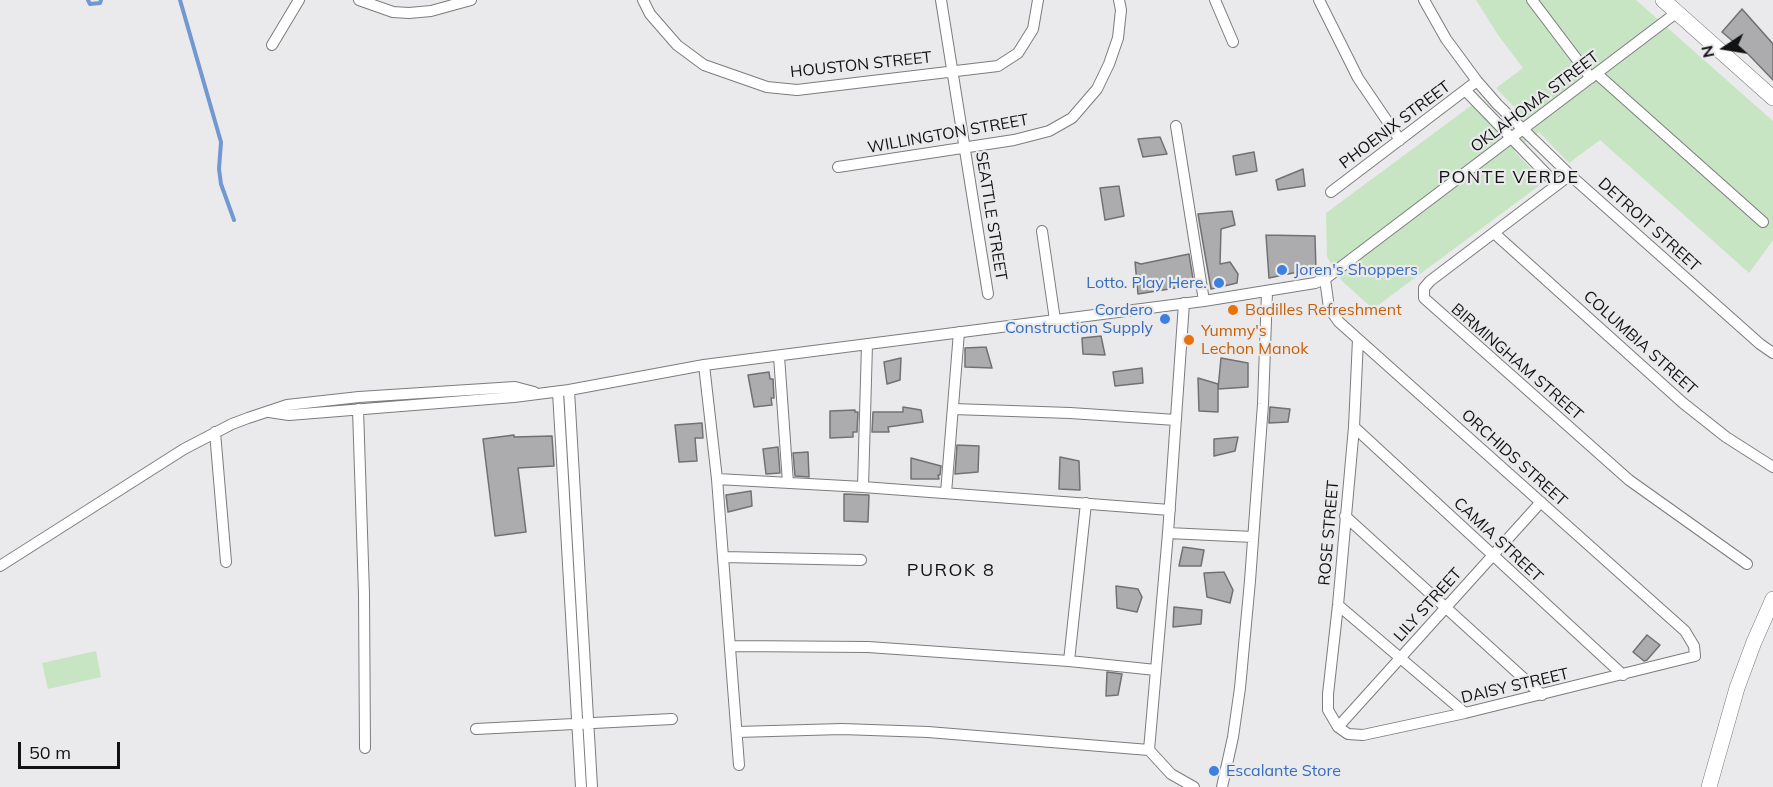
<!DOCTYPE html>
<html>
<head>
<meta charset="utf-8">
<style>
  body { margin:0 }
  #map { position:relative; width:1773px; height:787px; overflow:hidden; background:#eaeaec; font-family:Mulish,sans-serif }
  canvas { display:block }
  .north { position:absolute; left:1695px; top:18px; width:60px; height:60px; -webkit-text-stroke:4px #eaeaec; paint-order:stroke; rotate:258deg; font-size:16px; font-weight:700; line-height:24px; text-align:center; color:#111212 }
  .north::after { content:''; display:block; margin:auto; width:21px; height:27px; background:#111212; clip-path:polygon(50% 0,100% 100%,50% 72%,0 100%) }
  .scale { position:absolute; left:18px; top:742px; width:102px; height:27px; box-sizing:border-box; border:3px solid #111212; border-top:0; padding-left:8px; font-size:18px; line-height:21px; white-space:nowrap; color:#111212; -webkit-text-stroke:4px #eaeaec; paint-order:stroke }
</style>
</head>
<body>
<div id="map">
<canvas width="1773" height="787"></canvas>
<div class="north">N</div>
<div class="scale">50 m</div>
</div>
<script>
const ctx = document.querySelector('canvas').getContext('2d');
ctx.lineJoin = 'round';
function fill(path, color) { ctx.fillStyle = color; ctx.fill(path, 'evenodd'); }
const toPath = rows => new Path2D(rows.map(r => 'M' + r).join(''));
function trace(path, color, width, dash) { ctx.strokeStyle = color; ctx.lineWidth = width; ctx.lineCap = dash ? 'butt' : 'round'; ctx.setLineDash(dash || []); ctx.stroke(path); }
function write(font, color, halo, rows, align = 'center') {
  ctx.font = font + ' Mulish,sans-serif'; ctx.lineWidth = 4.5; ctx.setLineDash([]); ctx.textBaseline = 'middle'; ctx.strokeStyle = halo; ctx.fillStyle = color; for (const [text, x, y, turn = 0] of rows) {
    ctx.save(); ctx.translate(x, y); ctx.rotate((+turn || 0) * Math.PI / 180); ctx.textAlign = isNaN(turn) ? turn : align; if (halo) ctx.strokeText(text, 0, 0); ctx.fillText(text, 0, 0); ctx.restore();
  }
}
fill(toPath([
  [1476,0,1636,0,1773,121,1773,240,1749,273,1600,140,1569,163,1539,132,1514,151,1544,182,1373,309,1341,280,1327,257,1326,213,1472,105,1499,134,1523,116,1496,88,1523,68,1498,35],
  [96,651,101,677,48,689,42,663]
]), '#c7e5c2');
trace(toPath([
  [88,0,90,4,100,3,101,0],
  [180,0,221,142,219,169,221,184,234,220]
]), '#7298d1', 4);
const building = toPath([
  [1742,9,1773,44,1773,80,1749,55,1722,32,1742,9],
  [1160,137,1167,154,1143,157,1138,139,1160,137],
  [1254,152,1257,171,1236,175,1233,156,1254,152],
  [1303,169,1305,186,1278,190,1276,180,1303,169],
  [1119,186,1124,216,1105,220,1100,188,1119,186],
  [1232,211,1235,225,1221,229,1220,264,1230,262,1238,274,1237,283,1211,289,1198,214,1232,211],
  [1266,235,1315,236,1316,272,1293,273,1269,278,1266,235],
  [1189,254,1194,285,1138,294,1135,262,1141,264,1189,254],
  [1101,336,1105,355,1083,354,1082,338,1101,336],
  [986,347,992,368,965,367,965,348,986,347],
  [901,358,900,380,887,384,884,362,901,358],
  [1221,358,1248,363,1248,387,1218,389,1221,358],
  [1142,368,1143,383,1115,386,1113,372,1142,368],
  [769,372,770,379,773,379,774,398,771,398,772,405,754,407,748,375,769,372],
  [1198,378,1218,384,1218,412,1199,411,1198,378],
  [903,407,921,410,923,422,888,427,889,432,872,432,873,412,903,412,903,407],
  [1270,407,1290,409,1288,422,1269,423,1270,407],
  [855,410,855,412,858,412,857,432,853,432,853,437,830,438,830,411,855,410],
  [702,423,703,438,695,438,697,461,679,462,675,425,702,423],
  [514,435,514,437,552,436,554,466,518,468,526,532,495,536,483,439,514,435],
  [1238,437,1235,451,1214,456,1214,439,1238,437],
  [957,445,979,446,978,472,955,474,957,445],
  [778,447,780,473,766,474,763,449,778,447],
  [808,452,809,477,795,476,793,453,808,452],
  [1060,457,1079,461,1080,490,1059,489,1060,457],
  [911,458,941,466,940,475,938,475,939,479,911,479,911,458],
  [751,491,752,506,728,512,726,495,751,491],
  [844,494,869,495,868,522,844,521,844,494],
  [1183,547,1204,550,1201,566,1179,566,1183,547],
  [1224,572,1233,590,1230,603,1207,597,1204,573,1224,572],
  [1116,586,1138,589,1142,597,1137,612,1117,608,1116,586],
  [1174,607,1202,610,1201,624,1173,627,1174,607],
  [1647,635,1660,645,1647,660,1644,661,1633,652,1647,635],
  [1107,672,1122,674,1118,695,1106,696,1107,672]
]);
fill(building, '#acacae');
trace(building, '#717173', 1.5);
const minor = toPath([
  [359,0,393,12,409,13,431,11,471,0],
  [643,0,650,14,677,45,704,65,767,87,797,90,998,66,1018,53,1033,29,1038,0],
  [941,0,988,294],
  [1215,0,1233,42],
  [1319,0,1358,78,1400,140],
  [1424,0,1446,39,1477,81,1497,104,1570,175,1760,344,1773,353],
  [1532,0,1591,78],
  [272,45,299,0],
  [1597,74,1763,222],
  [1465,90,1557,185],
  [1176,126,1204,301],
  [838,167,1014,140,1049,131,1072,118,1097,89,1109,64,1118,38,1121,10,1119,0],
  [1570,175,1430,281,1424,288,1424,298,1629,480,1747,564],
  [1331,192,1477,81],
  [1042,231,1055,320],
  [1494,233,1683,403,1726,437,1773,467],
  [1325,279,1329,308,1339,322,1358,339,1685,631,1694,646,1695,656,1465,713,1363,735,1348,734,1338,727,1328,710,1328,694,1338,605,1354,427,1358,339],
  [1184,303,1168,533,1149,750,1171,774,1194,787],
  [779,356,788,483],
  [704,365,717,479,739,765],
  [569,390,592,787],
  [558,392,581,787],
  [358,409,364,594,365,748],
  [953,409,1070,413,1176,420],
  [269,412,289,415,514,397,569,390,704,365,1204,301,1315,283,1325,279,1676,13],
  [1354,427,1623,675],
  [215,432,226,562],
  [717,479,863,487,1170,510],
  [863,487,867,344],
  [946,493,959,332],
  [1345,516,1542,695],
  [1168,533,1253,537],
  [724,557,861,560],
  [0,566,184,449,232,424,248,418,287,405,359,397,515,387,534,392],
  [1338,605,1465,713],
  [731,646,868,647,1069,661,1156,670],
  [1069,661,1086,503],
  [1338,727,1541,502],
  [476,729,672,719],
  [737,732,842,729,928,732,1149,750],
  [1222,787,1233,737,1240,688,1250,581,1263,404,1267,292]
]);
const secondary = toPath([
  [1663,0,1773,98],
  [1709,787,1737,688,1754,642,1773,599]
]);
trace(minor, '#7c7c7e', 12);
trace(secondary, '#7c7c7e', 16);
trace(minor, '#fff', 10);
trace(secondary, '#fff', 15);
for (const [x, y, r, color] of [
  [1282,270,6,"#3f7fe0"],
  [1219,283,6,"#3f7fe0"],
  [1233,310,6,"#e8710a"],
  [1165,319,6,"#3f7fe0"],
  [1189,340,6,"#e8710a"],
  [1214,771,6,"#3f7fe0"]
]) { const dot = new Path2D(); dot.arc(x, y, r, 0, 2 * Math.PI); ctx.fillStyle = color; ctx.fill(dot); trace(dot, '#eaeaec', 2); }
write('16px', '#111212', '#eaeaec', [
  ["HOUSTON STREET",861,65,-6],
  ["OKLAHOMA STREET",1535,102,-37],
  ["PHOENIX STREET",1395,125,-37],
  ["WILLINGTON STREET",948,134,-10],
  ["SEATTLE STREET",991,216,81],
  ["DETROIT STREET",1649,225,42],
  ["COLUMBIA STREET",1640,343,42],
  ["BIRMINGHAM STREET",1517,362,41],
  ["ORCHIDS STREET",1514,458,42],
  ["ROSE STREET",1329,533,-85],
  ["CAMIA STREET",1498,540,43],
  ["LILY STREET",1428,605,-48],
  ["DAISY STREET",1515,686,-13]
]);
write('16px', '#366cbe', '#eaeaec', [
  ["Joren's Shoppers",1294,270],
  ["Lotto. Play Here.",1207,283,"right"],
  ["Cordero",1153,310,"right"],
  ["Construction Supply",1153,328,"right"],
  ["Escalante Store",1226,771]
], 'left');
write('16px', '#c56008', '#eaeaec', [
  ["Badilles Refreshment",1245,310],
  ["Yummy's",1201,331],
  ["Lechon Manok",1201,349]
], 'left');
ctx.letterSpacing = '1.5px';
write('18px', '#111212', '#eaeaec', [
  ["PONTE VERDE",1509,178],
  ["PUROK 8",951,571]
]);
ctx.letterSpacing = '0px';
</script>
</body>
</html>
